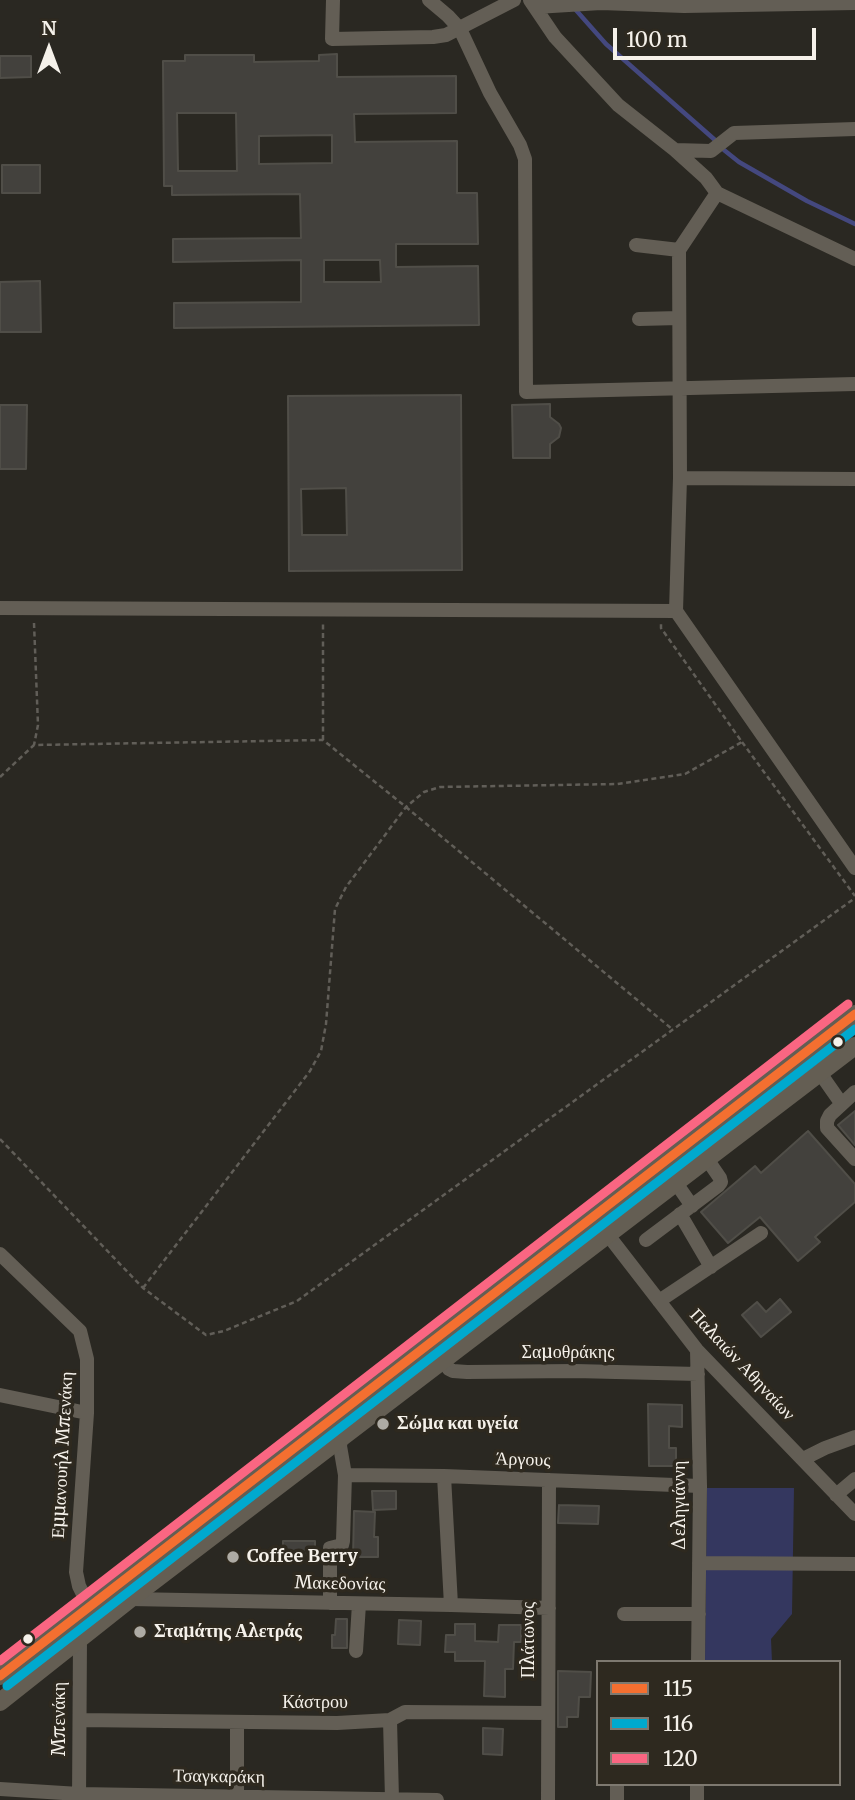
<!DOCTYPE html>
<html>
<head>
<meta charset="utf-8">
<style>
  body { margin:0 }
  #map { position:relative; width:855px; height:1800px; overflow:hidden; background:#2a2822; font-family:Merriweather,serif }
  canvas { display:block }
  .legend { position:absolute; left:596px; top:1660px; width:245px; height:126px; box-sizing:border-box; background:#2e291f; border:2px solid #7e7970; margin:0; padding:9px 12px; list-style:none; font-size:21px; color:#f5f1ea }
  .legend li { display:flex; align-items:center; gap:14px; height:35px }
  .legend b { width:35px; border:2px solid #7e7970 }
  .north { position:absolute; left:14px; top:14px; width:70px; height:70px; -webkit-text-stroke:5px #2e291f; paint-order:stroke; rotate:0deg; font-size:19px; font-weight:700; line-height:28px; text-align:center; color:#f5f1ea }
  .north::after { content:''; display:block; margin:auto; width:24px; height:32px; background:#f5f1ea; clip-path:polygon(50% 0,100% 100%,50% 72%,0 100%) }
  .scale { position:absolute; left:613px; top:28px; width:203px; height:32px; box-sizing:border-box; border:4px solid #f5f1ea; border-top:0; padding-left:9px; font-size:21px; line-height:24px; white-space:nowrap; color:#f5f1ea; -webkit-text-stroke:5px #2e291f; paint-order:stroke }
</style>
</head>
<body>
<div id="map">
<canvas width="855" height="1800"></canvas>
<ul class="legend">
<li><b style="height:9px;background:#f46f30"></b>115</li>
<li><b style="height:9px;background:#00a9ce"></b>116</li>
<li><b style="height:9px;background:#fa6682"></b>120</li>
</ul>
<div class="north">N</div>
<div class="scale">100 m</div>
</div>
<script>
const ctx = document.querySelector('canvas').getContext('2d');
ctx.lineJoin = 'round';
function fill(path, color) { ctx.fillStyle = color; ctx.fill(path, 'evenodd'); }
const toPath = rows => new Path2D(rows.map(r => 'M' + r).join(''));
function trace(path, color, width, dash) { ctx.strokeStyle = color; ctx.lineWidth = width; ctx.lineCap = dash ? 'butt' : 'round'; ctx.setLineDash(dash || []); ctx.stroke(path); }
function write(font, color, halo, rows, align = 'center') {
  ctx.font = font + ' Merriweather,serif'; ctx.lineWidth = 7; ctx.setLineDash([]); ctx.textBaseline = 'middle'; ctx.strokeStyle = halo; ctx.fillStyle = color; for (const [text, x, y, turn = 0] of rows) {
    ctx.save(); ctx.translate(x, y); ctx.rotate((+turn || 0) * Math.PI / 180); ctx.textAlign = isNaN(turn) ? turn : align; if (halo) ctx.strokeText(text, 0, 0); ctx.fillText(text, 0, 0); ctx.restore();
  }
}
fill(toPath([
  [707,1488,794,1488,792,1614,771,1639,772,1662,705,1662]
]), '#34375f');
trace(toPath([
  [575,9,606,44,715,140],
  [724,150,739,162,807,201,855,224]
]), '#44487f', 4.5);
const building = toPath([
  [337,54,337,77,456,76,456,113,354,114,355,142,457,141,457,193,477,193,478,244,396,244,396,267,478,266,479,325,174,328,174,303,301,302,301,260,173,262,173,239,301,238,300,194,172,195,172,186,164,186,163,61,185,61,185,55,254,55,254,62,319,61,319,55,337,54],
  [177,113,236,113,237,171,178,171,177,113],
  [332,135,332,163,259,164,259,136,332,135],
  [324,260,380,260,381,282,324,282,324,260],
  [0,56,31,56,31,77,0,78,0,56],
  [2,165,40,165,40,193,2,193,2,165],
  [40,281,41,332,0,332,0,282,40,281],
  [461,395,462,570,289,571,288,396,461,395],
  [346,488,347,535,302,535,301,489,346,488],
  [550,404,550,417,559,424,561,428,559,437,550,444,550,458,513,458,512,405,550,404],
  [0,405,27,405,26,469,0,469,0,405],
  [855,1111,855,1145,838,1125,855,1111],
  [808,1131,855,1184,855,1202,815,1237,820,1242,798,1261,760,1217,728,1243,701,1212,755,1166,761,1173,808,1131],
  [780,1299,791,1312,761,1337,742,1315,757,1302,766,1312,780,1299],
  [648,1404,682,1405,682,1427,669,1426,669,1448,676,1448,676,1466,649,1466,648,1404],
  [372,1491,396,1491,396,1509,373,1510,372,1491],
  [559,1505,599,1506,598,1524,558,1523,559,1505],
  [354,1511,375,1512,374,1537,378,1537,378,1557,353,1557,354,1511],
  [283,1541,315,1541,315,1555,283,1556,283,1541],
  [336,1619,347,1619,347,1648,332,1648,332,1635,335,1635,336,1619],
  [399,1620,421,1621,420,1645,398,1644,399,1620],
  [455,1624,475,1624,475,1641,498,1642,499,1625,521,1625,521,1642,514,1642,513,1669,505,1669,505,1697,484,1696,485,1661,455,1661,455,1652,445,1652,446,1635,455,1635,455,1624],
  [558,1671,591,1672,590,1697,579,1697,578,1717,567,1717,567,1727,558,1727,558,1671],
  [483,1728,503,1729,502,1755,483,1754,483,1728]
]);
fill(building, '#43413d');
trace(building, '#504e48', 2);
trace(toPath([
  [34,623,38,725,34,745],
  [323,740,323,621],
  [742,742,855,896],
  [0,777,34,745,323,740,406,807,672,1029],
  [0,1139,143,1288,206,1335,224,1331,297,1301,855,898],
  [143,1288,310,1071,321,1051,326,1024,335,909,346,887,406,807,424,792,440,787,617,784,685,774,742,742,661,628,661,624]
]), '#615e58', 2.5, [5, 3.5]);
trace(toPath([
  [333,0,332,39,433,37,446,35,514,0],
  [429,0,448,16,460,29,490,93,520,145,525,159,526,392,855,384],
  [530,0,555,37,618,105,675,150,706,178,717,193,855,259],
  [536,7,601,3,684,6,855,3],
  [675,150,711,151,734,133,855,129],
  [636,245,679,250],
  [639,319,679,318],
  [680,478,855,479],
  [0,608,676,611,855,868],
  [676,611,680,478,679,250,717,193],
  [820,1073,841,1103],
  [855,1092,830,1115,827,1121,827,1128,855,1159],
  [676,1183,692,1206],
  [680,1214,711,1267],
  [608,1235,697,1350,855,1514],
  [646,1240,718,1186,721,1182,720,1178,707,1159],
  [0,1254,80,1331,87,1359,87,1413,76,1572,79,1586,89,1606],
  [659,1301,761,1233],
  [697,1350,700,1486,698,1662],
  [443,1361,449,1369,453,1371,467,1372,575,1371,698,1374],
  [0,1395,87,1413],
  [803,1459,825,1448,855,1437],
  [345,1475,444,1476,700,1486],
  [444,1476,451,1605],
  [836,1495,855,1479],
  [699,1563,855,1564],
  [130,1599,451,1605,549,1608],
  [330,1603,330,1548,342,1545,343,1541,345,1475,340,1446,341,1439],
  [624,1614,699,1614],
  [356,1651,359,1604],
  [80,1720,337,1723,390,1720,405,1712,548,1713],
  [390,1720,392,1799],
  [237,1722,237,1796],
  [0,1789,79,1794,437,1800],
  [79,1800,80,1639],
  [548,1800,549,1480],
  [617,1800,617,1784],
  [697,1800,697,1784]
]), '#635e55', 14);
trace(toPath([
  [0,1676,855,1014],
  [0,1702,130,1599,855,1046]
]), '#645e53', 18);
trace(toPath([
  [0,1676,855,1014]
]), '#f46f30', 9);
trace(toPath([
  [7,1686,855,1029]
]), '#00a9ce', 9);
trace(toPath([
  [0,1661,848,1004]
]), '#fa6682', 9);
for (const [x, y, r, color] of [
  [838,1042,6,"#f5f1ea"],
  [383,1424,7,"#aeaba4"],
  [233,1557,7,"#aeaba4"],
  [140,1632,7,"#aeaba4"],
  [28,1639,6,"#f5f1ea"]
]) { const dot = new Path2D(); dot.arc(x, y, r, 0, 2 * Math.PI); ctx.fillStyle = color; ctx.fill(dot); trace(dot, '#2e291f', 2.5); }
write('18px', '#f5f1ea', '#2e291f', [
  ["Σαμοθράκης",568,1353],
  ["Παλαιών Αθηναίων",742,1365,47],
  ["Εμμανουήλ Μπενάκη",63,1455,-87],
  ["Άργους",523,1460,2],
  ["Δεληγιάννη",680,1506,-90],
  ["Μακεδονίας",340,1584,1],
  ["Πλάτωνος",529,1640,-90],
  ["Κάστρου",315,1703],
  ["Μπενάκη",60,1719,-90],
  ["Τσαγκαράκη",219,1777,1]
]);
write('bold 18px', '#f5f1ea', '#2e291f', [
  ["Σώμα και υγεία",397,1424],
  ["Coffee Berry",247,1557],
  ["Σταμάτης Αλετράς",154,1632]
], 'left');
</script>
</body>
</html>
